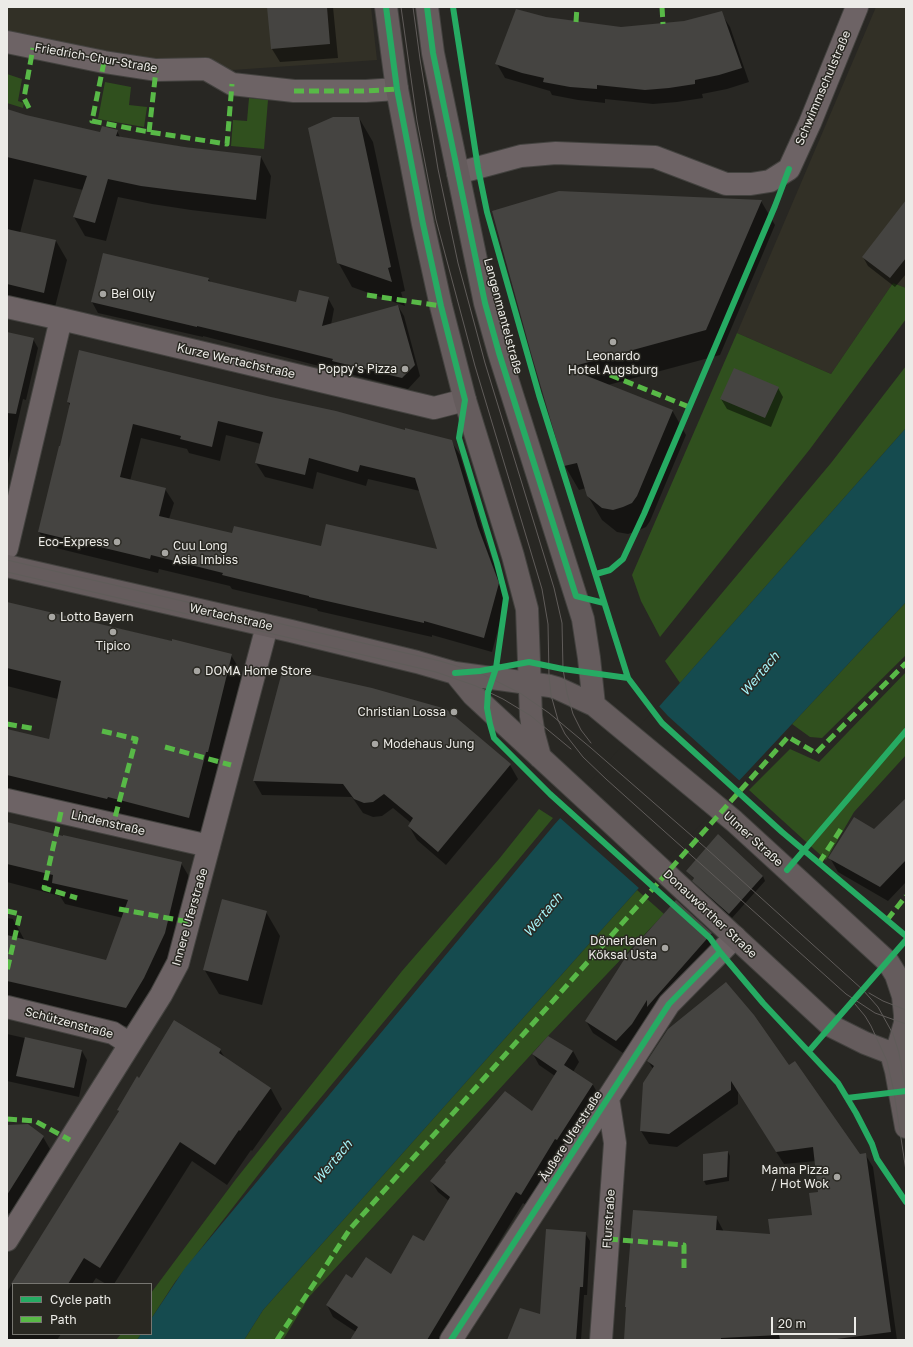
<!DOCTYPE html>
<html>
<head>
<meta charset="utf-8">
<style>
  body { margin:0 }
  #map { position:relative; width:913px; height:1347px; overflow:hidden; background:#282723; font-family:"Golos Text",sans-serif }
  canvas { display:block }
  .frame { position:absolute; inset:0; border:8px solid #ecebe7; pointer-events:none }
  .legend { position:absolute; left:12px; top:1283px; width:140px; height:52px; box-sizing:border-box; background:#292822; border:1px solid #777671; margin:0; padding:5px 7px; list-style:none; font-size:12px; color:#ecebe7 }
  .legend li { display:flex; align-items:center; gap:8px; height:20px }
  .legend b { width:20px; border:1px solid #777671 }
  .scale { position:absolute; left:771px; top:1317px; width:85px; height:18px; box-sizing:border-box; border:2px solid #ecebe7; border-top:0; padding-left:5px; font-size:12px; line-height:14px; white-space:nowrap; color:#ecebe7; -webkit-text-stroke:3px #292822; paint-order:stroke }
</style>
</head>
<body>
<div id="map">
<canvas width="913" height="1347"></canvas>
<div class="frame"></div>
<ul class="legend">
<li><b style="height:5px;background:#26ab63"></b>Cycle path</li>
<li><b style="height:5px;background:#58b947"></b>Path</li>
</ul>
<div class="scale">20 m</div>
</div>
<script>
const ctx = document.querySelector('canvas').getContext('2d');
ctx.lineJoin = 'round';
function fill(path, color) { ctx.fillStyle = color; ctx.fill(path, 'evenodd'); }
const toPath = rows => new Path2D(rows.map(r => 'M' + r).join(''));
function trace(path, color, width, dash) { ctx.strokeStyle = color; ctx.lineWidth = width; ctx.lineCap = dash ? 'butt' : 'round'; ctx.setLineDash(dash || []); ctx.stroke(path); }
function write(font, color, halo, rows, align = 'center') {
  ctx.font = font + ' "Golos Text",sans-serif'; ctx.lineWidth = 3; ctx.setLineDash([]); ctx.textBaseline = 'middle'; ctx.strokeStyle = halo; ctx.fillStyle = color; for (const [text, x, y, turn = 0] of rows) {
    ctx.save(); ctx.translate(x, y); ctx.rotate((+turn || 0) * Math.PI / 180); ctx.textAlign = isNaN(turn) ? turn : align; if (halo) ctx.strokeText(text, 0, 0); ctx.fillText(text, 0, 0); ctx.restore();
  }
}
fill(toPath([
  [7,7,371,7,377,60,218,71,7,36],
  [876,7,906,7,906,288,893,283,831,374,737,333]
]), '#323026');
fill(toPath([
  [7,74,22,79,18,101,24,103,23,108,7,103],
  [105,82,131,87,129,105,147,107,144,127,98,119],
  [249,98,268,100,264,149,231,146,233,120,247,121],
  [893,283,906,288,906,319,810,449,660,637,641,601,632,575,737,333,831,374],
  [906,366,906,428,680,683,665,661,831,463],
  [906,602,906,655,822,738,810,737,792,724],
  [906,672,906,755,854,812,826,860,749,790,790,749,819,762],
  [539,809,553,818,279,1148,175,1282,151,1319,151,1293,236,1179,402,971,499,859],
  [637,890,664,914,548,1036,309,1297,283,1340,244,1340,263,1310],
  [121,1334,141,1334,137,1340,116,1340]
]), '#30501e');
fill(toPath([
  [906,428,906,602,637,890,263,1310,244,1340,137,1340,141,1334,151,1334,151,1319,185,1268,554,825]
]), '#154b4f');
fill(toPath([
  [658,705,668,716,741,782,640,889,559,817]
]), '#282723');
fill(toPath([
  [268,7,333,7,338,58,280,62,272,49],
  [721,13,730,27,749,82,727,89,702,94,703,98,677,102,653,104,605,99,605,103,578,100,552,95,550,91,505,78,497,64,546,18,621,28,684,22],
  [7,110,26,116,101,134,117,131,120,137,161,144,261,157,271,176,266,219,191,210,152,204,118,197,106,241,85,236,74,217,83,190,34,179,20,233,56,241,67,260,54,311,7,297],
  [359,118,373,142,405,291,401,292,405,306,352,287,338,262],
  [761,201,775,225,720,355,608,385,672,410,686,435,650,521,646,527,637,531,628,534,617,532,602,520,588,496,586,488,579,490,565,466,532,353],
  [906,202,906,274,895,287,868,266,863,257],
  [208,279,211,282,296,304,328,298,334,309,331,325,398,306,404,316,420,376,408,389,203,336,203,337,98,313,92,302],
  [7,333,33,339,38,348,26,400,23,399,7,468],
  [778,388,783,397,771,427,727,409,721,399],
  [68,402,405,431,451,441,460,455,486,542,506,599,492,652,432,635,432,637,318,611,317,609,232,589,230,586,159,569,158,573,48,546,39,532,61,448,70,406],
  [226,435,261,444,256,463,265,477,313,489,317,472,366,486,368,479,420,491,439,550,322,548,233,534,169,519,174,503,165,489,130,481,141,438,187,449,189,453,220,461],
  [7,603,231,655,244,677,201,840,7,794,7,730,49,740,58,699,7,686],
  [284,669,510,765,518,779,446,865,417,840,409,826,411,823,393,808,382,816,373,817,363,813,352,797,262,795,254,781],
  [906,820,906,882,888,901,838,872,830,858,875,830],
  [7,823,64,837,181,863,194,885,177,955,139,1029,11,1001,7,1001,7,918,13,919,25,941,107,961,123,918,65,904,60,896,7,882],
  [687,871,763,876,765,881,732,918,696,885,694,881,695,880],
  [676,901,711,934,718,946,623,1053,593,1033,586,1021],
  [266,912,280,936,262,1005,219,994,204,969],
  [7,1034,82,1051,87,1060,79,1097,7,1081],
  [220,1050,225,1058,271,1089,282,1109,252,1151,251,1150,227,1185,192,1161,114,1284,106,1284,96,1278,92,1284,13,1284,13,1334,61,1334,57,1340,7,1340,7,1292,119,1112,118,1110,139,1079],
  [573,1051,579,1062,573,1072,593,1085,599,1096,564,1151,561,1149,527,1206,523,1203,439,1340,352,1340,356,1332,333,1317,327,1305,352,1280,392,1276,424,1243,449,1201,438,1192,431,1181,532,1112,555,1076,539,1065,533,1054],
  [648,1061,788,1067,860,1155,865,1154,873,1167,897,1340,626,1340,716,1217,724,1232,771,1235,813,1216,819,1193,816,1161,784,1164,738,1092,738,1104,677,1147,649,1144,641,1131,653,1069],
  [7,1126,43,1137,57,1161,22,1217,7,1213],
  [728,1152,730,1156,729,1181,706,1185,704,1181],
  [585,1233,590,1241,587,1295,584,1295,581,1340,508,1340,541,1316]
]), '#0007');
fill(toPath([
  [267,7,327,7,330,44,271,49],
  [516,9,546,17,621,27,684,21,722,11,742,68,719,75,695,80,695,84,669,88,645,90,597,85,597,89,570,87,543,82,544,78,522,73,495,64],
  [7,109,26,115,100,132,102,126,118,130,116,136,185,147,261,156,256,200,180,191,141,186,108,179,95,223,73,217,87,176,7,157],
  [333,117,359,117,391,267,388,268,392,282,337,263,308,128],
  [559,191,762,200,706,330,567,368,673,410,637,496,632,503,623,507,613,510,602,508,587,496,577,463,564,466,531,353,492,211],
  [906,200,906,258,890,278,862,257],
  [7,229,56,240,44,293,7,284],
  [103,253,209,278,208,281,296,302,299,290,329,297,322,326,398,305,415,365,402,378,332,361,333,359,285,347,197,326,197,327,91,302],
  [7,332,34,338,16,414,7,413],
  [79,350,271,397,336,411,405,430,405,428,452,440,478,527,499,583,484,638,424,621,424,623,309,597,309,596,222,575,223,573,151,555,150,559,38,532,59,446,60,446,70,403,67,402],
  [218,421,263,432,255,463,305,475,309,458,358,472,360,465,415,478,437,549,326,524,321,546,234,526,232,533,159,516,166,488,120,477,133,424,181,436,180,439,212,447],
  [734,368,779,387,765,418,720,399],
  [7,602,172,641,172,639,232,654,208,752,206,752,189,818,108,797,107,799,7,775,7,729,49,739,61,681,7,668],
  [283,668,372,688,446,709,511,764,438,852,408,826,413,818,384,794,373,802,364,803,354,799,343,784,253,781],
  [906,798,906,860,880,887,828,858,854,817,874,829],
  [7,822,63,836,63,835,182,862,165,933,144,978,126,1008,7,981,7,935,106,960,128,900,52,883,53,875,7,864],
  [718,834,763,876,729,914,692,881,694,878,686,871],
  [222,899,267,911,248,981,203,970],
  [676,900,712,933,647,1007,647,1000,632,1024,616,1041,585,1021,627,955],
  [726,982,754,1015,789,1065,795,1061,860,1154,866,1153,891,1332,829,1340,780,1340,779,1335,721,1338,721,1340,624,1340,626,1307,625,1307,633,1210,717,1216,716,1230,770,1234,768,1219,812,1215,809,1193,818,1192,813,1147,776,1152,731,1081,731,1090,669,1134,640,1131,643,1083,654,1066,647,1061,668,1029],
  [174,1020,221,1049,219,1053,271,1088,240,1131,239,1130,215,1165,180,1142,100,1268,84,1258,68,1284,11,1284,119,1111,117,1110,137,1076,139,1078],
  [548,1036,573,1051,564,1065,593,1084,557,1140,555,1139,521,1195,516,1192,427,1340,350,1340,358,1327,326,1305,346,1274,352,1278,366,1257,391,1274,413,1235,424,1241,450,1197,430,1181,446,1162,445,1161,505,1091,532,1111,557,1071,532,1054],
  [25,1037,82,1050,74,1088,16,1076],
  [28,1124,44,1136,7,1195,7,1125],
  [728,1151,727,1177,703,1181,703,1154],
  [546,1229,586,1232,583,1287,580,1287,576,1340,507,1340,520,1308,540,1314]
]), '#454441');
const street = toPath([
  [7,42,104,62,156,70,206,69,232,84,294,91,366,91,397,89],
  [458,173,521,156,556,153,655,157,726,184,751,184,770,181,789,169,810,123,857,7],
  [7,307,61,319,434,408,465,400],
  [7,548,61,319],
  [7,800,209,846],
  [7,1007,113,1033,130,1044],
  [7,1240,161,995,178,963,267,626],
  [451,1340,669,1004,735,937],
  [601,1340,615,1143,608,1098]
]);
const secondary = toPath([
  [386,7,397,89,423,224,441,306,465,400,513,556,527,609,531,716,534,735,540,757],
  [427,7,433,53,485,303,499,353,583,619,589,658,594,705],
  [7,566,291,631,417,662,455,673,550,686,557,688,594,705,734,821,888,962,896,975,903,996,905,1015,905,1023,898,1047,891,1053],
  [455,673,473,695,487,708,831,1026,865,1043,891,1053,906,1053],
  [891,1053,896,1071,906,1127]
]);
trace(street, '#43423f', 24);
trace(secondary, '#43423f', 24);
trace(street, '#6d6365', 22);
trace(secondary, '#655c5d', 22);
trace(toPath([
  [401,7,417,121,436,220,475,366,542,589,548,624,549,676,551,695,558,720,565,734,583,757,606,779,846,994,875,1013,906,1024],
  [413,7,420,59,438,169,458,263,485,363,554,588,562,623,563,669,567,693,573,714,581,730,591,743],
  [7,560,440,661,480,673,520,693,549,713,591,748,708,850,863,990,878,1007,893,1034,899,1053,906,1090],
  [7,572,436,672,476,686,503,699,531,716,571,749],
  [869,993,883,1001,906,1010],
  [855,1004,865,1016,871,1026,887,1061,894,1092,906,1171]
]), '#605c5a', 1);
trace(toPath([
  [662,7,663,24],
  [576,22,577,7],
  [104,62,92,121,149,132,227,144,232,84],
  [294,91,366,91,397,89],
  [29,108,24,98,33,48],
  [149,132,156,70],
  [367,295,441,306],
  [610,375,689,407],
  [7,724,36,729],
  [102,731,136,739,113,825],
  [165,747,231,765],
  [61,812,44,888,77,898],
  [819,863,841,829],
  [119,909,189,922],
  [7,911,20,914,7,971],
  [887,920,906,896],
  [7,1119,35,1121,70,1140],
  [608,1239,684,1245,684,1268],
  [277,1340,350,1229,788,737,816,753,906,663]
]), '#58b947', 5, [10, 5]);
trace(toPath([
  [386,7,397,89,423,224,441,306,465,400,459,438,497,563,506,598,496,668,488,692,487,708,490,724,494,738,550,794,710,938,720,952,763,1003,838,1083,856,1113,872,1144,877,1159,906,1202],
  [427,7,433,53,446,116,485,303,499,353,576,596,604,603],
  [453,7,478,168,487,212,539,395,628,678,662,723,782,832,906,936],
  [596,574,610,570,623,559,644,514,775,206,789,169],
  [455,673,480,671,529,662,563,669,628,678],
  [787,870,906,731],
  [809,1051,906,940],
  [847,1098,906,1091],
  [451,1340,669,1004,720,952]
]), '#26ab63', 6);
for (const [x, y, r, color] of [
  [103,294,4,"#a7a6a2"],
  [613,342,4,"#a7a6a2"],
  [405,369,4,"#a7a6a2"],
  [117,542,4,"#a7a6a2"],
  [165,553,4,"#a7a6a2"],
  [52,617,4,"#a7a6a2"],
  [113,632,4,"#a7a6a2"],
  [197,671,4,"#a7a6a2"],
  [454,712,4,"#a7a6a2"],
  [375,744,4,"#a7a6a2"],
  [665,948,4,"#a7a6a2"],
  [837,1177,4,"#a7a6a2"]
]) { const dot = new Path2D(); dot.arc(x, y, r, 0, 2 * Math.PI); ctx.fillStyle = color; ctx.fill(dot); trace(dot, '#292822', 1.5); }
write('12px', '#ecebe7', '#292822', [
  ["Friedrich-Chur-Straße",96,58,10],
  ["Schwimmschulstraße",823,88,-67],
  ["Langenmantelstraße",503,316,75],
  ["Kurze Wertachstraße",236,361,13],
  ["Wertachstraße",231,617,13],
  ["Lindenstraße",108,823,13],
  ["Ulmer Straße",753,839,42],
  ["Donauwörther Straße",710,914,43],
  ["Innere Uferstraße",190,917,-74],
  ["Schützenstraße",69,1023,15],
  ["Äußere Uferstraße",571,1136,-57],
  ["Flurstraße",609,1219,-86]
]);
write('12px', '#ecebe7', '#292822', [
  ["Bei Olly",111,294],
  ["Leonardo",613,356,"center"],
  ["Hotel Augsburg",613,370,"center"],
  ["Poppy's Pizza",397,369,"right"],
  ["Eco-Express",109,542,"right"],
  ["Cuu Long",173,546],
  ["Asia Imbiss",173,560],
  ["Lotto Bayern",60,617],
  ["Tipico",113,646,"center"],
  ["DOMA Home Store",205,671],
  ["Christian Lossa",446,712,"right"],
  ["Modehaus Jung",383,744],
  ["Dönerladen",657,941,"right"],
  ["Köksal Usta",657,955,"right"],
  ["Mama Pizza",829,1170,"right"],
  ["/ Hot Wok",829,1184,"right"]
], 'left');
write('italic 13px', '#a5f4f9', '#292822', [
  ["Wertach",760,674,-50],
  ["Wertach",543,915,-50],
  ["Wertach",333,1162,-50]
]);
</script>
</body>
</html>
